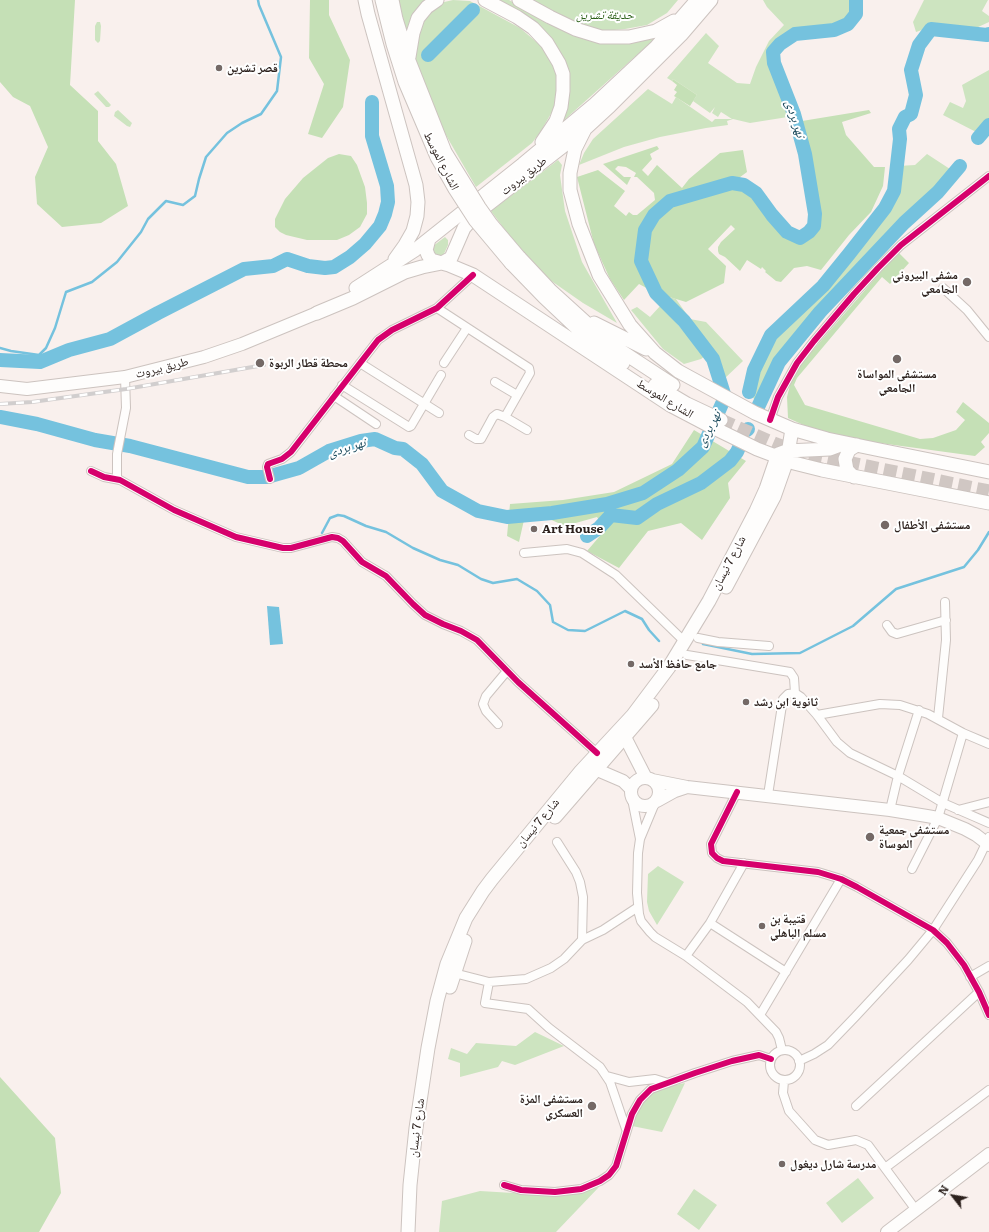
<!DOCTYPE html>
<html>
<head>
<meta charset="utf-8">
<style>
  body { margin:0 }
  #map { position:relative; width:989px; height:1232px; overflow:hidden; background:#f9f0ed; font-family:Literata,serif }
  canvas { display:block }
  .north { position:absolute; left:933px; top:1176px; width:40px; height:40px; -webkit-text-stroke:3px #fff; paint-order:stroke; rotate:301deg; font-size:11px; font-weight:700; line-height:16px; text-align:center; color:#2c211d }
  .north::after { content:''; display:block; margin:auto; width:14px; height:18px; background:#2c211d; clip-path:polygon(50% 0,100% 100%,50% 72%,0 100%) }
</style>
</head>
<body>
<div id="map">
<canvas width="989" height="1232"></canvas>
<div class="north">N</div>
</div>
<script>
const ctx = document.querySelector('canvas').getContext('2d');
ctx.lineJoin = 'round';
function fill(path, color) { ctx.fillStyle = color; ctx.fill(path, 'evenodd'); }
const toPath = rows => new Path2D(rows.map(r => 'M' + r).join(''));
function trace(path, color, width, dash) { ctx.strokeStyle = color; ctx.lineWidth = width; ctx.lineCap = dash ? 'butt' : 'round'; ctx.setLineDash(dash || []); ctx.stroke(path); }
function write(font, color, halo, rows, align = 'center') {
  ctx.font = font + ' Literata,"Noto Naskh Arabic",serif'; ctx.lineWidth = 4; ctx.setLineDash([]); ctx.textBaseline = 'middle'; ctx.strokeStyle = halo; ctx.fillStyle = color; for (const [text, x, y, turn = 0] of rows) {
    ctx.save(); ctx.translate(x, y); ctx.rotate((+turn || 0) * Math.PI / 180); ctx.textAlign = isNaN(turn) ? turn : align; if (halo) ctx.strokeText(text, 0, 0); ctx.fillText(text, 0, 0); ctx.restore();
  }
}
fill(toPath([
  [398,0,430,0,407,38],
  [453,0,470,1,520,28,540,45,554,65,557,77,556,101,553,110,541,131,532,143,476,187,436,118,415,64,414,52,421,21,440,3],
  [494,0,509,0,573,35,590,40,657,37,562,122,554,47],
  [533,0,678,0,667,13,647,25,625,29,603,31,578,25],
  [763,0,856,0,856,14,848,24,834,30,795,34,793,32,771,51,767,57,772,66,794,116,750,123,733,119,727,121,728,125,706,128,660,137,624,147,579,165,584,153,593,139,648,89,672,104,676,97,712,122,715,119,732,119,721,112,718,117,712,113,715,107,710,113,693,101,697,95,673,79,672,81,667,78,706,33,719,46,708,63,737,83,750,84,756,67,769,41,784,25,767,7],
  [924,0,988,0,982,11,989,16,989,22,976,28,931,27,916,32,913,22],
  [97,22,100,22,101,26,100,41,98,43,95,40,95,26],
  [989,70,989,123,980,134,943,115,950,102,963,108,966,101,962,85],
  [98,91,111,105,109,107,106,107,95,95,94,94],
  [118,110,132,123,130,127,127,126,114,116,115,112],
  [927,154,953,171,901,220,818,309,777,361,756,400,753,398,754,371,773,336,821,289,885,210,896,188,898,166,915,165],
  [558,160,562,165,560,175,565,211,582,262,617,323,583,303,550,280,533,263,508,234,491,211],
  [445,237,448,240,448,245,443,256,438,258,432,251,433,246],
  [666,296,676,299,690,319,706,322,743,361,724,379,716,358],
  [661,305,705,356,701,359,684,364,663,349,631,310,637,307,650,317],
  [658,866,684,882,657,925,649,911,647,902,648,874],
  [535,1032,564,1046,515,1065,502,1061,498,1067,460,1077,460,1063,448,1059,451,1048,467,1054,476,1043,516,1046],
  [685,1083,662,1132,632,1126,635,1114,647,1097,661,1088],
  [858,1178,874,1198,842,1223,826,1203],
  [599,1187,556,1232,439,1232,442,1201,480,1191,563,1196],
  [694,1189,717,1205,699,1230,677,1214]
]), '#cde4c0');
fill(toPath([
  [0,0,75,0,70,85,98,111,98,141,116,164,128,206,101,223,62,227,37,204,35,177,48,147,30,106,13,97,0,82],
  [310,0,329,0,329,15,350,60,343,107,322,138,308,134,324,84,309,58],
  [673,79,697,95,690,106,674,96,677,92,674,90,677,85,672,81],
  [869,110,871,113,842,122,846,135,874,167,885,167,883,186,871,212,849,235,821,270,807,266,794,268,781,282,776,281,765,272,766,271,762,267,761,269,747,260,740,271,725,257,719,254,718,251,718,247,721,242,735,229,731,225,708,249,726,266,724,283,686,302,656,293,639,284,624,300,610,279,594,244,577,177,598,170,625,191,614,206,626,216,629,212,633,215,637,215,655,200,654,193,637,177,634,177,636,173,626,167,618,166,615,169,624,177,631,177,627,185,603,164,657,146,659,149,650,154,652,159,642,170,648,176,657,165,682,188,689,179,720,153,743,150,747,172,732,183,732,184,745,187,755,196,778,228,788,236,796,240,807,239,820,228,820,208,802,121],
  [339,154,351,156,357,165,365,187,367,203,367,214,360,227,349,235,337,240,307,240,286,235,280,232,275,227,275,219,285,199,303,178,328,158],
  [898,252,909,263,890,284,882,277,797,378,794,385,805,405,920,439,933,438,956,430,965,420,956,412,963,402,989,423,989,433,981,442,985,447,975,456,828,436,788,418,787,397,793,373],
  [694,430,746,461,728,483,730,498,702,540,681,523,648,531,619,568,587,551,605,530,597,517,565,526,547,518,524,520,519,542,507,536,510,504,563,500,614,492,672,464],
  [0,1077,55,1138,61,1193,39,1232,0,1232]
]), '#c5e0b6');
fill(toPath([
  [267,606,279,607,283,644,270,645]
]), '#75c2de');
trace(toPath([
  [0,348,11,351,39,355,46,348,55,328,66,292,92,282,117,262,141,232,148,219,166,201,183,205,195,196,199,179,206,157,227,133,242,123,261,114,277,91,281,57,259,5,258,0],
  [322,533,330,518,338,515,344,516,366,526,386,532,413,548,440,560,458,565,481,579,493,583,517,579,537,591,550,605,553,622,568,630,585,631,625,611,642,619,649,630,659,641],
  [703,644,752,654,800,653,853,626,896,589,964,567,978,550,989,532]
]), '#75c2de', 2.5);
trace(toPath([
  [428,55,473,10],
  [978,138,989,125],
  [0,360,40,362,69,350,110,339,158,313,244,269,273,266,287,259,308,266,325,268,334,267,350,257,365,244,380,226,385,214,388,202,387,186,372,136,372,102],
  [749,392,754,370,771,335,823,286,849,254,885,208,894,191,900,139,899,129,905,117,911,114,916,95,911,70,919,45,931,29,987,35,989,34],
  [758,407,779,362,820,312,904,223,938,192,960,166],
  [0,417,37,424,95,440,130,446,248,477,267,477,299,468,329,451,361,441,375,439,395,448,403,449,422,464,442,491,478,511,507,517,552,513,607,504,643,493,678,470,703,447,725,397,713,359,684,321,656,293,641,261,645,230,654,215,670,201,732,183,744,185,756,193,772,215,787,232,800,238,809,232,814,226,815,214,805,154,794,114,774,63,773,52,780,44,795,34,834,30,848,24,856,14,856,0],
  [747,430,748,429],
  [587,536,599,528,611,515,637,518,657,504,701,483,730,461,737,452,741,443]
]), '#75c2de', 14);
trace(toPath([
  [721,420,776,444,803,453,989,491]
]), '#d0c7c3', 13, [13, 6]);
const street = toPath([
  [943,288,967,310,989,337],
  [437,308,529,368,530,373,505,417],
  [360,363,439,413],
  [444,363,467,328],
  [495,382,517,395],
  [342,385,409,427,411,426,441,375],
  [334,396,376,424],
  [770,420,778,397,797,363,814,341,854,294,878,268,901,245,989,176],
  [469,435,476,439,481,439,493,417,497,414,505,417,527,430],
  [91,471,104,477,120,480,174,510,236,537,283,548,291,548,332,537,338,538,343,541,362,562,386,576,413,604,425,615,443,624,461,631,477,640,518,682,597,753],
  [117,479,117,454,126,408,125,377],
  [270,479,267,467,268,464,282,459,291,452,378,340,392,330,437,308,473,275],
  [524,553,567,549,582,553,616,575,685,642],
  [887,625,892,632,897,634,946,620],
  [698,638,718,642,769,646],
  [687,655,790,672,794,678,795,693],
  [817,715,880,704,900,705,928,714,963,733,989,744],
  [938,718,946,640,945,602],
  [498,724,486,711,483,704,486,696,507,671],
  [737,792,711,844,712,853,717,858,723,861,818,872,841,879,857,887,933,930,947,943,964,965,979,992,989,1015],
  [768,795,783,699,788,694,795,693,801,697,817,715,837,742,850,753,898,776,943,803,989,823],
  [632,799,640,839],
  [655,803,640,839,638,853,637,893,639,914,641,921,650,932,655,937,686,956,747,1002,776,1032,779,1038,782,1050],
  [890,810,898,776,919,710],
  [958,810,989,802],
  [557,842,576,872,580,882,583,897,582,940],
  [912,869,938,818,963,733],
  [710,923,786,972],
  [686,956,710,923,744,863],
  [454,973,489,982,526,979,551,968,564,959,582,940,603,930,638,907],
  [970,977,989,966],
  [489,982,485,1003,528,1009,549,1028,600,1067,610,1082,626,1129],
  [760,1015,841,879],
  '770 1065a15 15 0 1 1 30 0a15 15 0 1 1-30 0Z',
  [799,1061,814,1054,828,1045,855,1017,908,960,933,930,978,860,989,837],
  [607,1076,629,1082,655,1079,668,1083],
  [784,1081,783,1093,789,1111,815,1140,828,1145,856,1140,868,1145,916,1210],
  [856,1106,979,992],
  [885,1168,989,1090],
  [504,1185,521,1190,555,1192,581,1189,600,1181,609,1175,616,1166,632,1114,640,1100,651,1089,695,1073,732,1061,759,1055,771,1059]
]);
const secondary = toPath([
  [0,386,27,389,125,377,204,357,242,344,317,313],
  [618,732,625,737,646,778],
  [589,764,595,769,623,781,631,789],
  '631 792a14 14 0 1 1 28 0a14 14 0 1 1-28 0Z',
  [652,780,687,787,890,810,927,816,938,818,965,829,976,835,989,845],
  [657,801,675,791,687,787],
  [887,1232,989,1154]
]);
const primary = toPath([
  [365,0,368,14,416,185,418,202,417,216,413,231,405,245,395,259],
  [382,0,393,44,405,82,437,157],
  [392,0,396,19,409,61,445,152],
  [485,0,517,17,533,28,547,43,559,63,563,74,563,91,561,107,556,121,542,142],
  [519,0,550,17,575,29,601,37,629,37,656,31,674,21],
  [409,57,413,33,418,18,427,7,437,0],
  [585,129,575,149,570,173,570,190,579,224,599,275,630,325,655,353,678,371,755,413,792,429,827,439,880,450,989,472],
  [429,239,426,250,428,255,431,260,449,265,473,275,670,405,710,426,757,449,794,463,822,470,989,503],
  [519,257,550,290,593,329,615,347,673,385],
  [511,263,544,297,580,331,623,363],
  [356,288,415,250,523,164,595,104,656,47,697,0],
  [317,313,353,298,405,272,422,267,442,263,451,258,464,228,477,213,585,129,610,106,681,35,711,0],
  [594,323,646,349],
  [655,385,687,404,721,420],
  [854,477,847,470,845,459,849,450,857,445],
  [726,587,774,497,787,460,792,429],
  [555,817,652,705],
  [450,987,465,941],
  [408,1232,410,1185,416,1128,428,1048,437,1001,447,964,466,918,483,891,492,879,581,771,633,715,669,667,709,601,756,511,766,489,778,454,786,451,830,449,846,443]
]);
trace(street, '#ccc3bf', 10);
trace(secondary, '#ccc3bf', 14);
trace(primary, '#ccc3bf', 15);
trace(street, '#fefdfc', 8);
trace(secondary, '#fefdfc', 12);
trace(primary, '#fefdfc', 13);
const rail = toPath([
  [0,404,32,402,126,389,264,365]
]);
trace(rail, '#d1cece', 4);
trace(rail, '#fff', 2.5, [8]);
const primaryBridge = toPath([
  [445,152,479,207,491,224,519,257],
  [437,157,455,189,475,220,511,263]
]);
trace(primaryBridge, '#ccc3bf', 15, []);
trace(primaryBridge, '#fefdfc', 13);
trace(toPath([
  [770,420,778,397,797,363,814,341,854,294,878,268,901,245,989,176],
  [91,471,104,477,120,480,174,510,236,537,283,548,291,548,332,537,338,538,343,541,362,562,386,576,413,604,425,615,443,624,461,631,477,640,518,682,597,753],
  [270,479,267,467,268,464,282,459,291,452,378,340,392,330,437,308,473,275],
  [737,792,711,844,712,853,717,858,723,861,818,872,841,879,857,887,933,930,947,943,964,965,979,992,989,1015],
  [504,1185,521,1190,555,1192,581,1189,600,1181,609,1175,616,1166,632,1114,640,1100,651,1089,695,1073,732,1061,759,1055,771,1059]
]), '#d6006c', 6);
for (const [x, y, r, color] of [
  [219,68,4,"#746966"],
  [967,282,5,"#746966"],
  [897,359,5,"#746966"],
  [260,363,5,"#746966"],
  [885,525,5,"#746966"],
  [534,529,4,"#746966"],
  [631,664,4,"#746966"],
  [746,702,4,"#746966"],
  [870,837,5,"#746966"],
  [762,926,4,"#746966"],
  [592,1106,5,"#746966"],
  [782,1164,4,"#746966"]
]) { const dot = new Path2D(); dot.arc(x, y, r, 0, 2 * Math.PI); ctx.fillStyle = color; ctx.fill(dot); trace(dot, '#fff', 1.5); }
write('italic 12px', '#295e16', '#fff', [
  ["حديقة تشرين",605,15]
]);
write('bold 12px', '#2c211d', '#fff', [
  ["قصر تشرين",227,68],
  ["مشفى البيروني",958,275,"right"],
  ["الجامعي",958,289,"right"],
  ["محطة قطار الربوة",269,363],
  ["مستشفى المواساة",897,374,"center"],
  ["الجامعي",897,388,"center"],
  ["مستشفى الأطفال",894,525],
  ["Art House",542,529],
  ["جامع حافظ الأسد",639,664],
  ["ثانوية ابن رشد",754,702],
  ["مستشفى جمعية",879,830],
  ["الموساة",879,844],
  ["قتيبة بن",770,919],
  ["مسلم الباهلي",770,933],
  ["مستشفى المزة",583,1099,"right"],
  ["العسكري",583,1113,"right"],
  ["مدرسة شارل ديغول",790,1164]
], 'left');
write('12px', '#2c211d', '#fff', [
  ["الشارع الموسط",441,161,63],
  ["طريق بيروت",524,176,-38],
  ["طريق بيروت",162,368,-14],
  ["الشارع الموسط",665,399,31],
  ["شارع 7 نيسان",729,563,-62],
  ["شارع 7 نيسان",538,823,-50],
  ["شارع 7 نيسان",417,1128,-83]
]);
write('italic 13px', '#1c4b5d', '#fff', [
  ["نهر بردى",795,119,72],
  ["نهر بردى",709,429,-63],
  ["نهر بردى",347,448,-17]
]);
</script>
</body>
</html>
